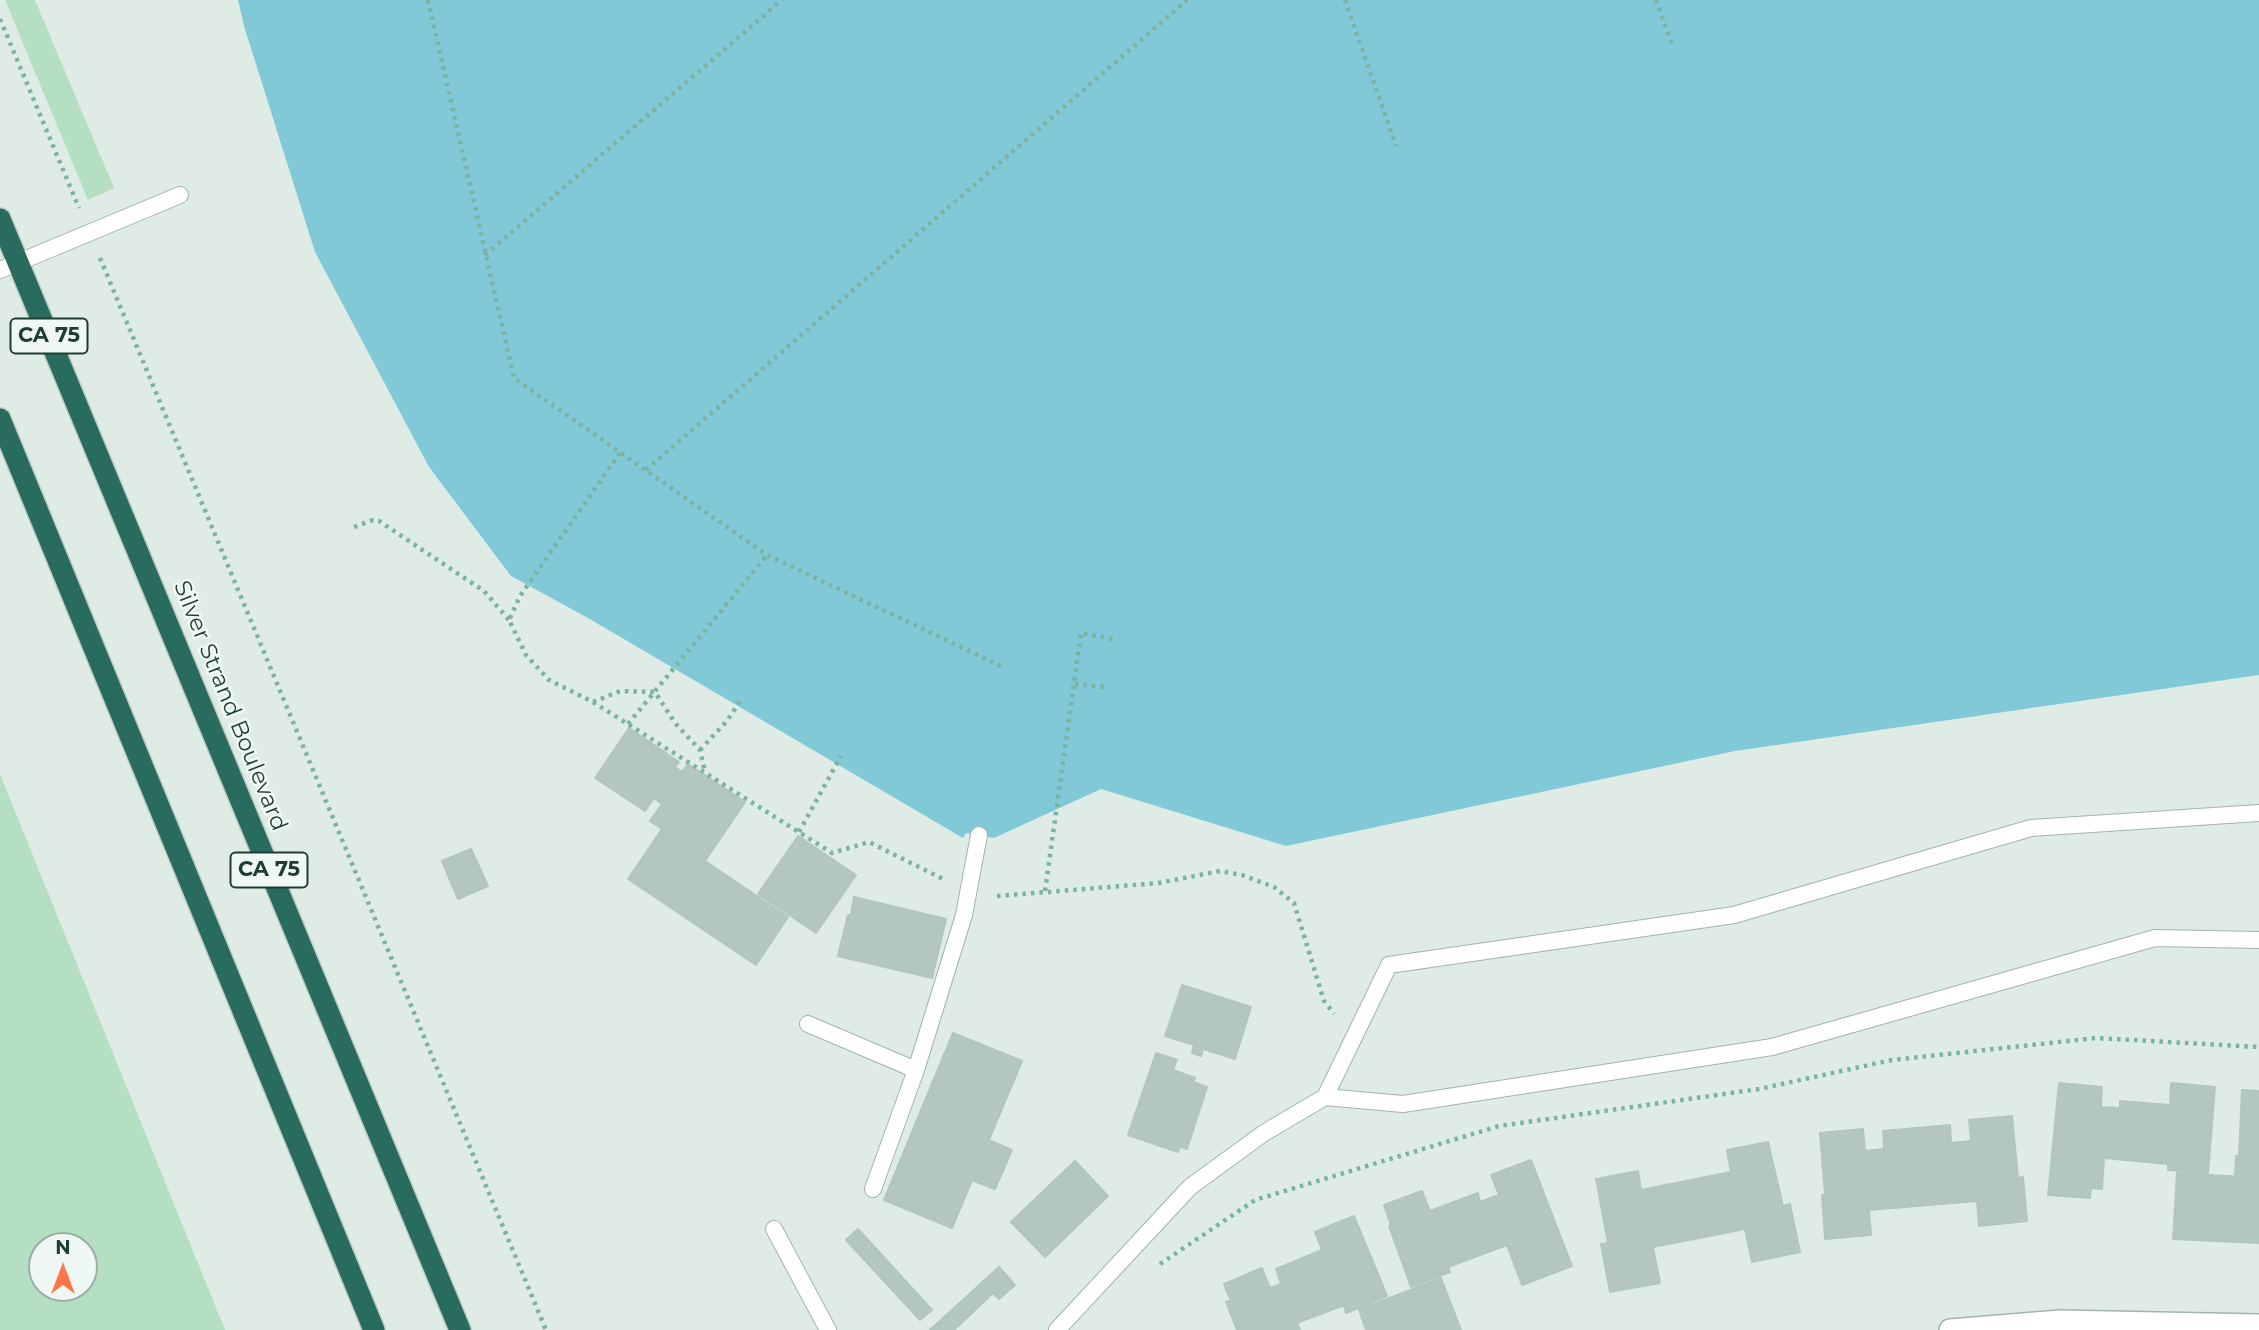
<!DOCTYPE html>
<html>
<head>
<meta charset="utf-8">
<style>
  body { margin:0 }
  #map { position:relative; width:2259px; height:1330px; overflow:hidden; background:#dfece6; font-family:Montserrat,sans-serif }
  canvas { display:block }
  .north { position:absolute; left:28px; top:1232px; width:70px; height:70px; box-sizing:border-box; background:#eff8f4; border:2px solid #9bada8; border-radius:50%; rotate:0deg; font-size:19px; font-weight:700; line-height:28px; text-align:center; color:#1e3d35 }
  .north::after { content:''; display:block; margin:auto; width:24px; height:32px; background:#ff7749; clip-path:polygon(50% 0,100% 100%,50% 72%,0 100%) }
</style>
</head>
<body>
<div id="map">
<canvas width="2259" height="1330"></canvas>
<div class="north">N</div>
</div>
<script>
const ctx = document.querySelector('canvas').getContext('2d');
ctx.lineJoin = 'round';
function fill(path, color) { ctx.fillStyle = color; ctx.fill(path, 'evenodd'); }
const toPath = rows => new Path2D(rows.map(r => 'M' + r).join(''));
function trace(path, color, width, dash) { ctx.strokeStyle = color; ctx.lineWidth = width; ctx.lineCap = dash ? 'butt' : 'round'; ctx.setLineDash(dash || []); ctx.stroke(path); }
function write(font, color, halo, rows, align = 'center') {
  ctx.font = font + ' Montserrat,sans-serif'; ctx.lineWidth = 5; ctx.setLineDash([]); ctx.textBaseline = 'middle'; ctx.strokeStyle = halo; ctx.fillStyle = color; for (const [text, x, y, turn = 0] of rows) {
    ctx.save(); ctx.translate(x, y); ctx.rotate((+turn || 0) * Math.PI / 180); ctx.textAlign = isNaN(turn) ? turn : align; if (halo) ctx.strokeText(text, 0, 0); ctx.fillText(text, 0, 0); ctx.restore();
  }
}
fill(toPath([
  [5,0,35,0,114,188,88,200],
  [0,774,225,1330,0,1330],
  [84,1246,84,1288,42,1288,42,1246]
]), '#b5dfc1');
fill(toPath([
  [238,0,2259,0,2259,675,1735,751,1286,846,1101,789,994,838,966,833,963,838,588,618,511,576,429,467,315,252,244,26]
]), '#81c9d7');
const building = toPath([
  [629,728,679,762,675,767,682,772,688,764,745,802,705,861,788,917,756,965,628,879,662,829,650,821,662,804,654,798,645,811,595,778,629,728],
  [798,836,856,875,816,933,758,894,798,836],
  [471,849,488,886,458,899,442,861,471,849],
  [854,897,946,919,932,978,838,956,848,915,851,915,854,897],
  [1182,985,1251,1007,1235,1059,1203,1049,1201,1056,1192,1053,1194,1045,1165,1036,1182,985],
  [953,1033,1022,1061,952,1228,884,1200,953,1033],
  [1156,1053,1177,1060,1173,1070,1195,1078,1193,1082,1207,1087,1187,1149,1180,1147,1178,1152,1128,1135,1156,1053],
  [2059,1083,2102,1087,2101,1107,2120,1108,2120,1101,2170,1105,2171,1083,2215,1087,2208,1173,2168,1170,2168,1164,2104,1158,2102,1189,2091,1188,2090,1198,2048,1195,2059,1083],
  [2242,1090,2259,1091,2259,1176,2235,1175,2236,1156,2239,1156,2242,1090],
  [2012,1116,2018,1178,2023,1177,2027,1221,1979,1226,1977,1201,1869,1210,1871,1235,1825,1239,1822,1195,1825,1195,1820,1133,1863,1129,1865,1151,1884,1149,1883,1131,1950,1125,1951,1143,1971,1141,1969,1120,2012,1116],
  [991,1141,1012,1150,995,1189,974,1181,991,1141],
  [1768,1142,1783,1206,1790,1204,1800,1252,1752,1262,1745,1229,1653,1247,1660,1283,1610,1292,1601,1244,1608,1243,1596,1179,1638,1171,1641,1190,1731,1172,1727,1150,1768,1142],
  [1531,1160,1572,1266,1522,1285,1507,1245,1448,1267,1450,1272,1411,1287,1389,1226,1391,1225,1384,1205,1422,1191,1430,1211,1478,1193,1480,1202,1499,1195,1491,1175,1531,1160],
  [1075,1161,1108,1196,1045,1257,1011,1222,1075,1161],
  [2177,1173,2259,1178,2259,1243,2173,1239,2177,1173],
  [1354,1216,1387,1296,1346,1313,1344,1305,1297,1323,1300,1330,1237,1330,1226,1302,1231,1301,1224,1284,1262,1268,1270,1288,1281,1284,1276,1269,1322,1250,1315,1232,1354,1216],
  [858,1229,932,1310,920,1320,846,1240,858,1229],
  [999,1267,1015,1285,999,1299,993,1293,954,1330,930,1330,999,1267],
  [1441,1278,1461,1330,1366,1330,1359,1310,1441,1278]
]);
fill(building, '#b4c7bf');
trace(building, '#b1c6bd', 2);
const lane = toPath([
  [0,270,180,195],
  [808,1024,916,1070],
  [1325,1097,1389,965,1734,915,2031,828,2259,813],
  [873,1189,916,1070,964,915,979,835],
  [774,1229,828,1330],
  [1057,1330,1190,1187,1264,1133,1325,1097,1403,1104,1772,1047,2155,938,2259,940]
]);
const street = toPath([
  [1950,1330,2060,1321,2259,1325]
]);
const highway = toPath([
  [0,219,460,1330],
  [0,419,374,1330]
]);
trace(lane, '#a1b4ad', 18);
trace(street, '#a1b4ad', 24);
trace(highway, '#c0c9c6', 24);
trace(toPath([
  [428,0,514,378,767,555,1005,668],
  [1345,0,1396,146],
  [1656,0,1673,47],
  [0,19,79,208],
  [485,255,782,0],
  [100,258,546,1330],
  [620,453,520,596,509,620,526,655,549,680,593,702,832,853,869,842,943,879],
  [646,470,1187,0],
  [354,527,373,520,379,521,484,591,509,620],
  [1075,684,1106,687],
  [593,702,620,691,655,692,675,723,700,750,705,772],
  [628,724,767,555],
  [700,750,727,721,742,698],
  [799,832,841,756],
  [1045,891,1081,633,1113,639],
  [997,896,1159,883,1220,871,1242,875,1274,887,1294,903,1324,1001,1334,1014],
  [1160,1264,1255,1200,1499,1126,1759,1089,1892,1060,2096,1038,2259,1047]
]), '#7cb2a2', 4.5, [3.5, 5]);
trace(lane, '#fff', 16);
trace(street, '#fff', 21);
trace(highway, '#276c5e', 21);
for (const [x, y, w] of [
  [49,336,77],
  [269,870,77]
]) { const box = new Path2D(); box.roundRect(x - w / 2, y - 17.5, w, 35, 5); ctx.fillStyle = '#eff8f4'; ctx.fill(box); trace(box, '#1e3d35', 2); }
write('bold 21px', '#1e3d35', null, [
  ["CA 75",49,336],
  ["CA 75",269,870]
]);
write('23px', '#1e3d35', '#eff8f4', [
  ["Silver Strand Boulevard",230,706,68]
]);
</script>
</body>
</html>
